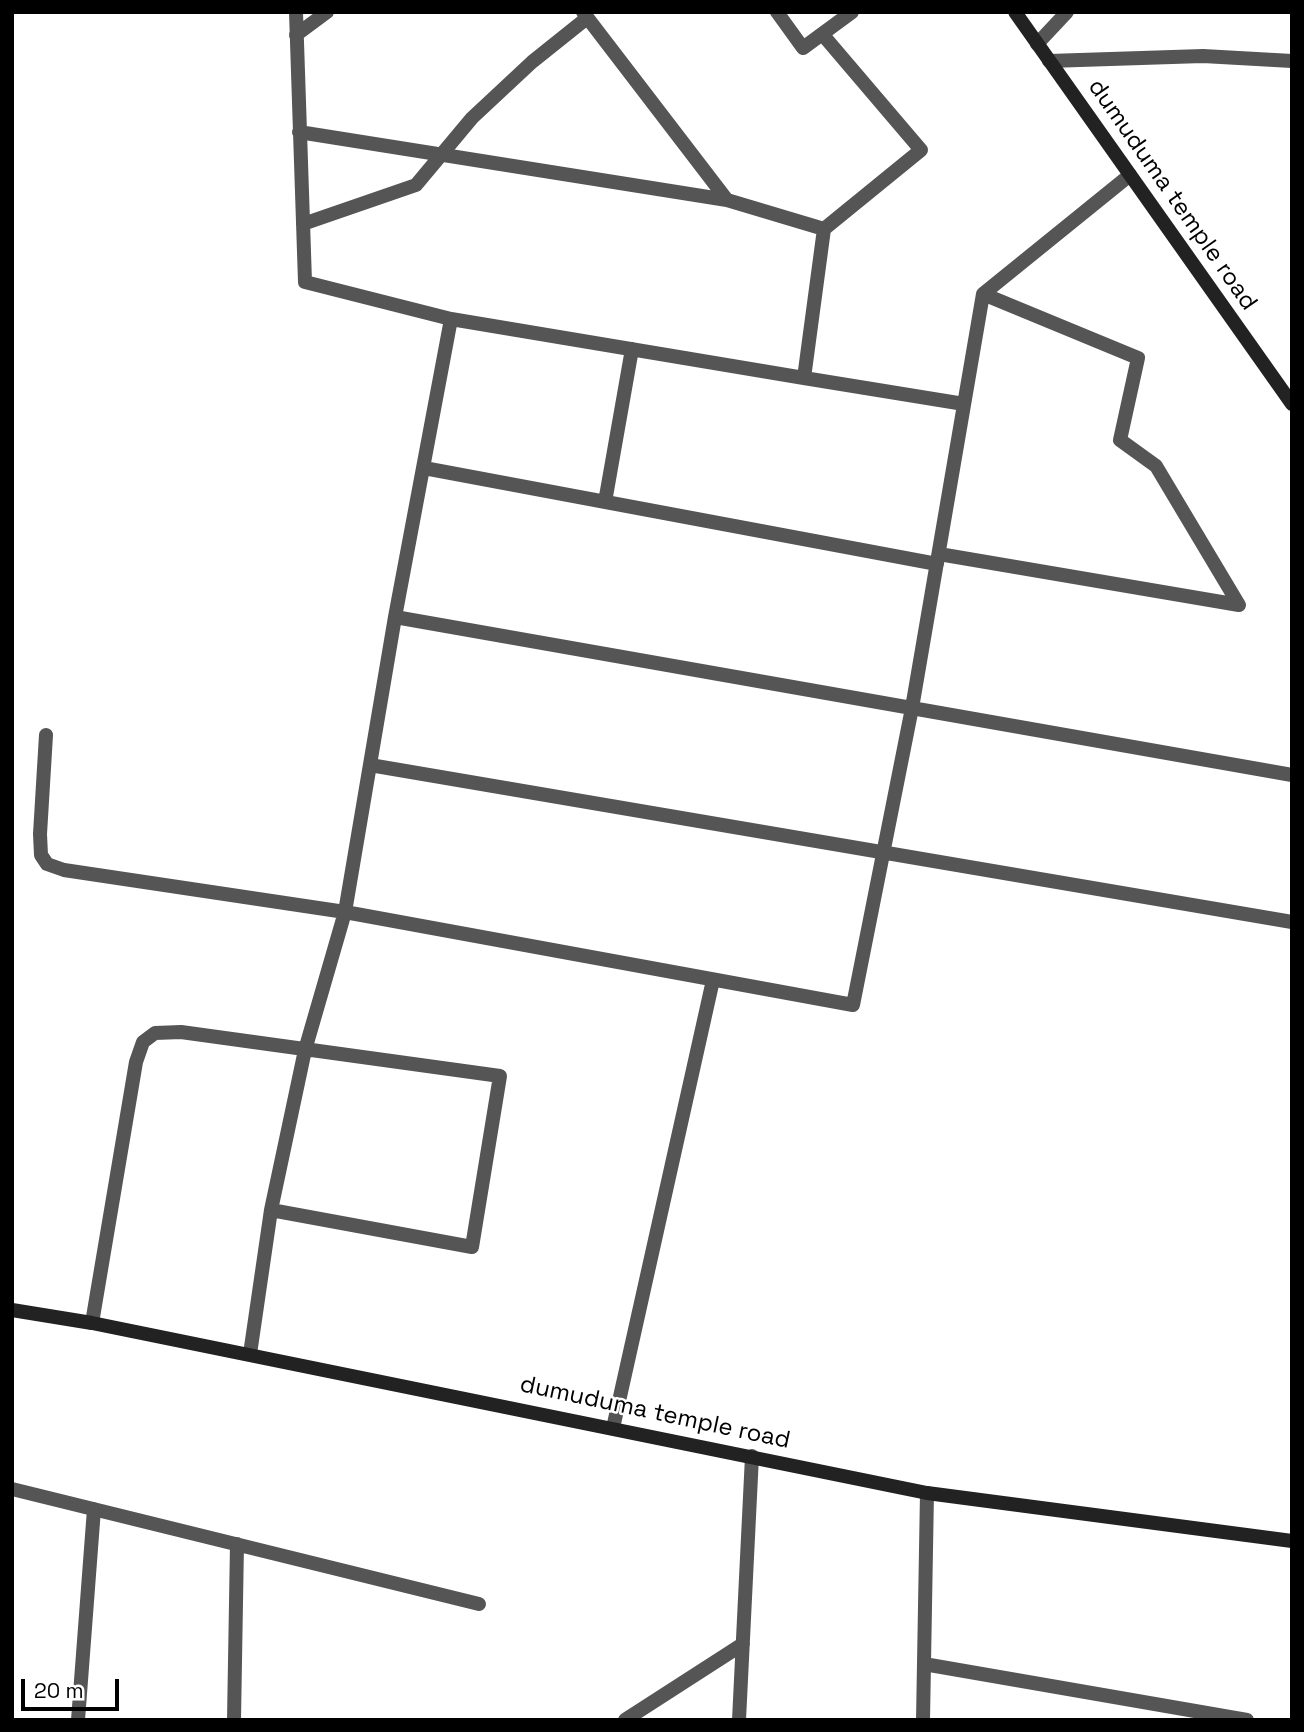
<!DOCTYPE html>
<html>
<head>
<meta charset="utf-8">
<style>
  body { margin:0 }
  #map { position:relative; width:1304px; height:1732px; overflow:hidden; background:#fff; font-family:"Space Grotesk",sans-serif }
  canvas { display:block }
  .frame { position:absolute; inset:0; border:14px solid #000; pointer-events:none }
  .scale { position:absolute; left:21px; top:1679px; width:98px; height:32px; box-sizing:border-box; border:4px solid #000; border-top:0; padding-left:9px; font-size:21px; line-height:24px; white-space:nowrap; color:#000; -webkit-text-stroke:5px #fff; paint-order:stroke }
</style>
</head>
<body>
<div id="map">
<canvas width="1304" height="1732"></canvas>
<div class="frame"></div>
<div class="scale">20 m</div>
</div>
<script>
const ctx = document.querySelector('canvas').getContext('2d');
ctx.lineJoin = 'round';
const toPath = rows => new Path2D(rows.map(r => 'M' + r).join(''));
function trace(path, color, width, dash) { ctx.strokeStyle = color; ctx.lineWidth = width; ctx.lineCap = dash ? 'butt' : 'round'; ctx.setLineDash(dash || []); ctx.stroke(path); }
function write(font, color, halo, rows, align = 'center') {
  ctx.font = font + ' "Space Grotesk",sans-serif'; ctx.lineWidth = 5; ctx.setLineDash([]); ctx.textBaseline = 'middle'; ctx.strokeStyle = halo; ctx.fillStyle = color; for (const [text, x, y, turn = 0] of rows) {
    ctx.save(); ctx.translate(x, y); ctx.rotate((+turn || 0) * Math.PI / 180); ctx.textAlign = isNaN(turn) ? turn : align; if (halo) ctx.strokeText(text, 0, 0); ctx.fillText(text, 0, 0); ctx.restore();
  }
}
trace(toPath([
  [583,12,727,200,824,229,921,150,823,35],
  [777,12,803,48,852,12],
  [296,35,327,12],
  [1037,44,1067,12],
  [1049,61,1203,56,1292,61],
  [299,132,727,200],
  [303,224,416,185,472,118,532,62,587,18],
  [824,229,804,378,964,404],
  [451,319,804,378],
  [424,468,937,564],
  [605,502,632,349],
  [939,554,1239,605,1156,466,1120,440,1138,358,983,294],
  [395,617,1292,775],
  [46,735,40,834,41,855,47,864,64,870,345,912,853,1005,912,708,983,294,1130,175],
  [370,765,1292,922],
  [92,1323,136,1062,143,1042,155,1033,181,1032,500,1076,472,1247,271,1210],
  [250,1354,271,1210,305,1050,345,912,395,617,451,319,305,282,296,12],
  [613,1428,713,980],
  [12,1489,479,1604],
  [924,1664,1247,1720],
  [78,1720,94,1509],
  [234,1720,237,1544],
  [625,1720,743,1644],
  [739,1720,752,1456],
  [923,1720,927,1493]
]), '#555', 14);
trace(toPath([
  [1015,12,1292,404],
  [12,1310,92,1323,927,1493,1292,1541]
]), '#222', 14);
write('24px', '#000', '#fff', [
  ["dumuduma temple road",1172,195,55],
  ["dumuduma temple road",655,1413,12]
]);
</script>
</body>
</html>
